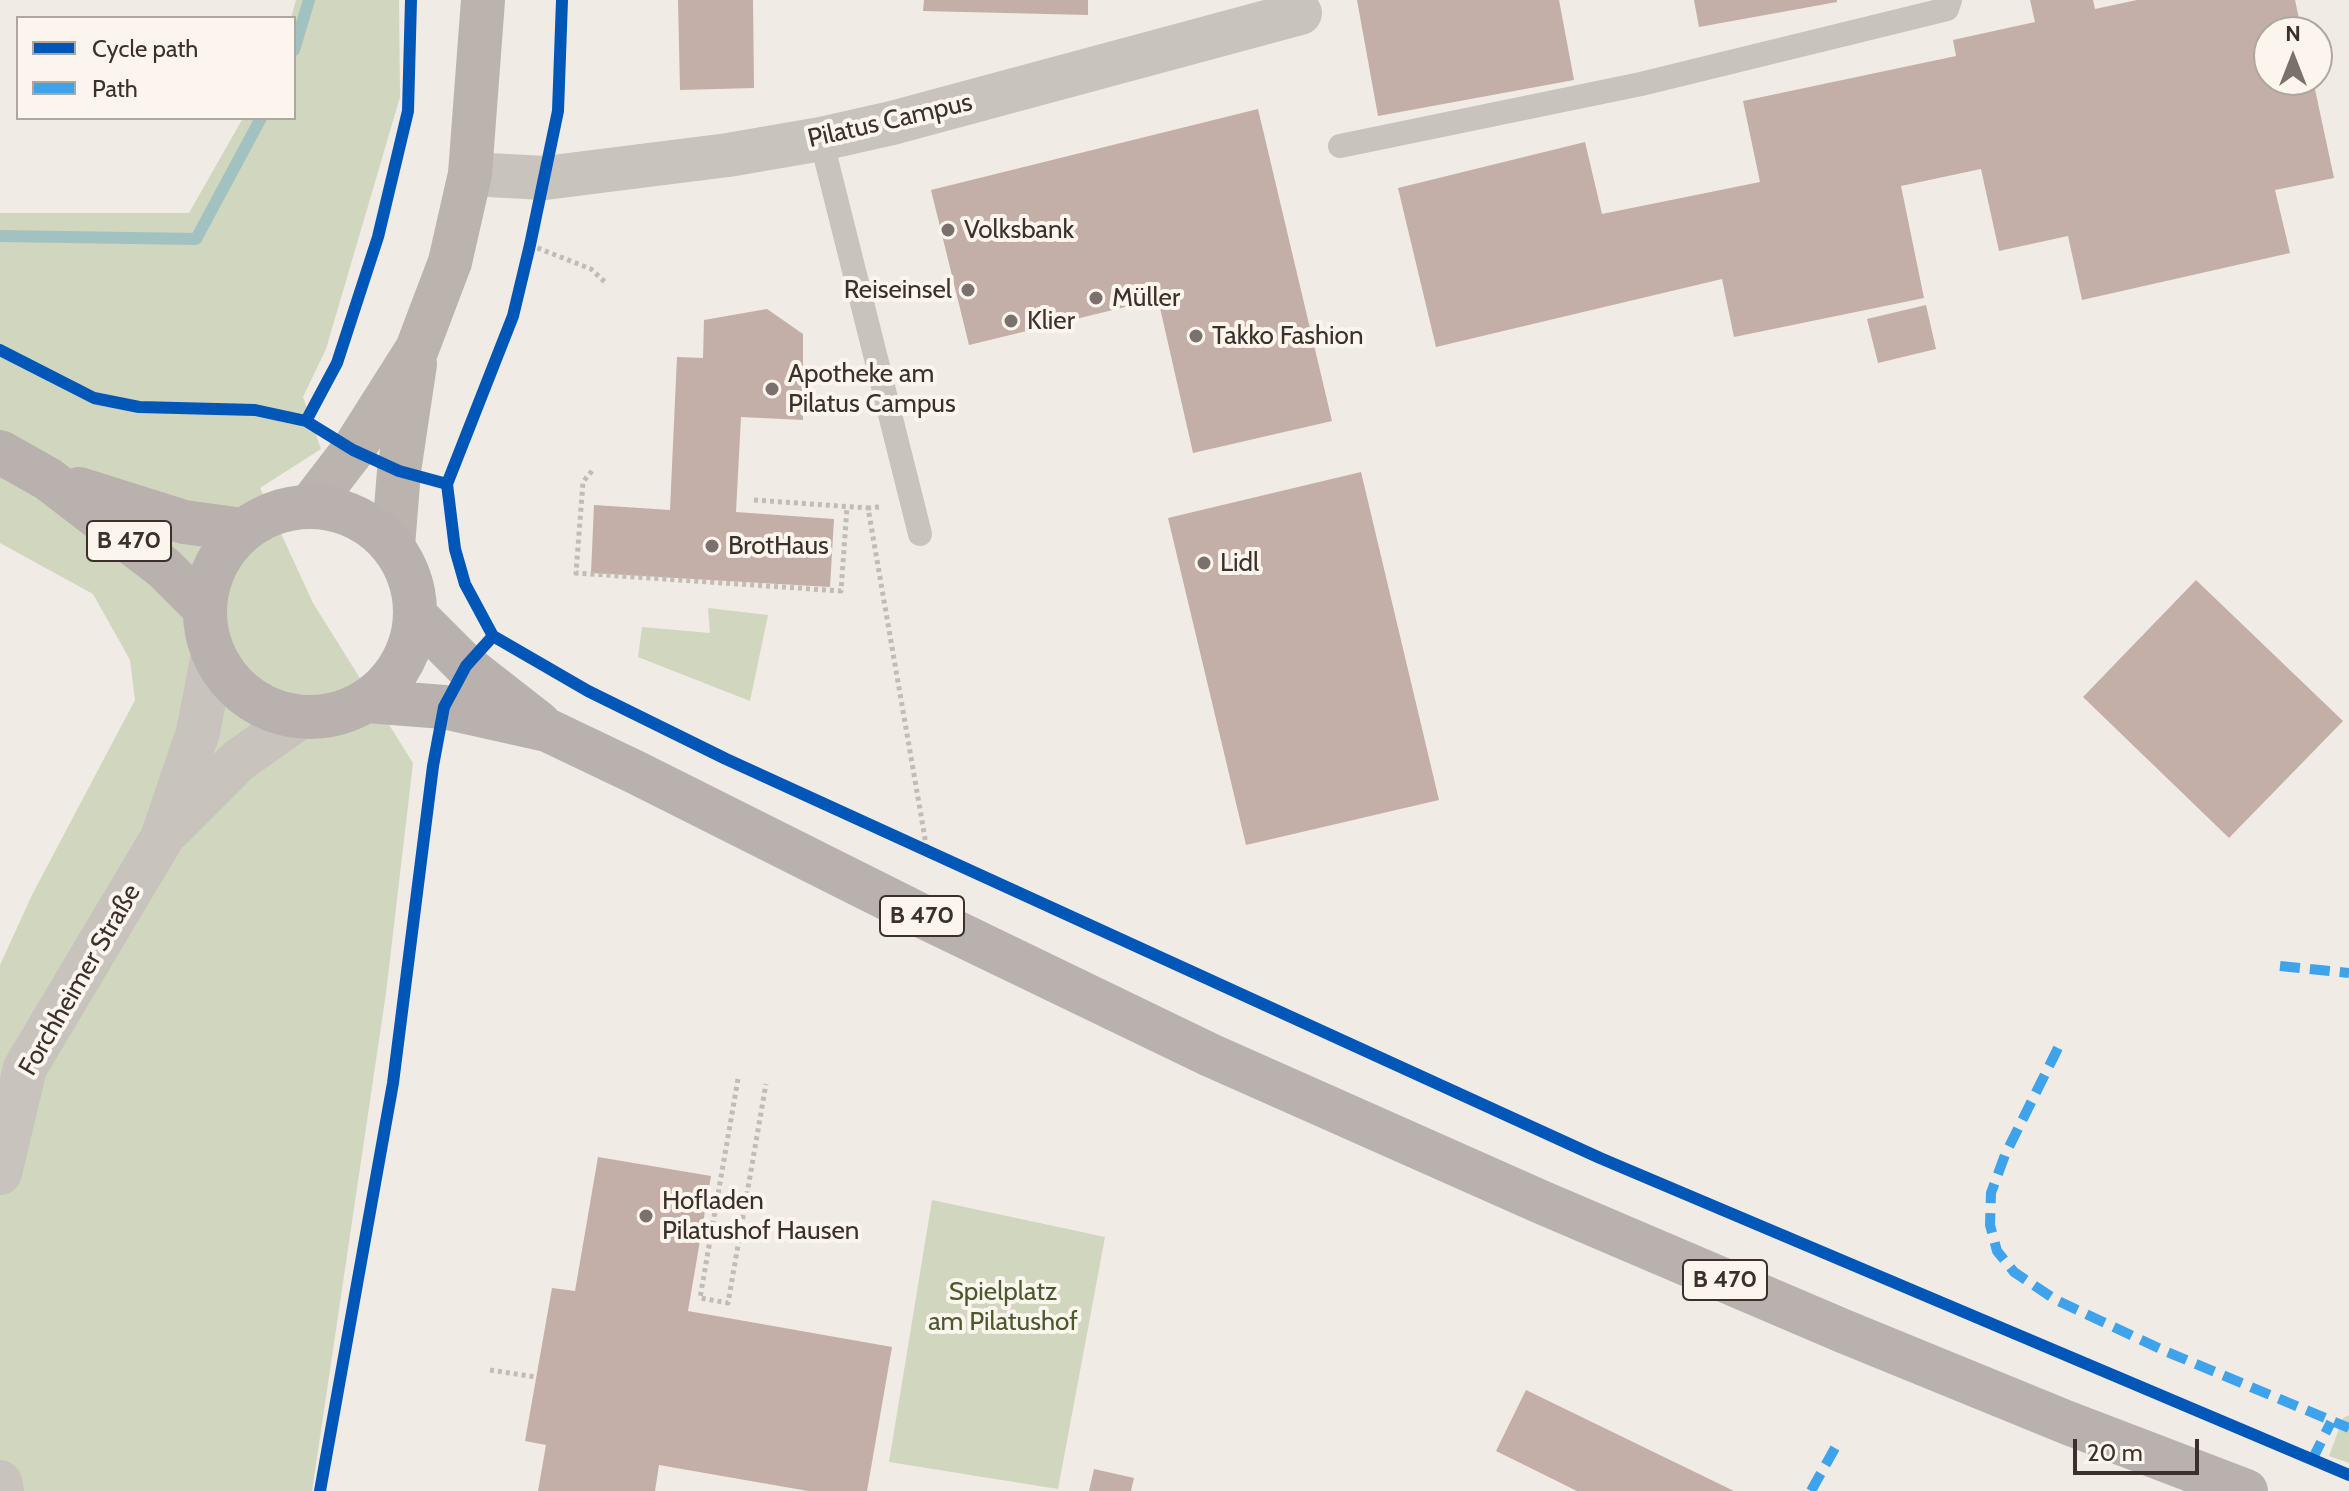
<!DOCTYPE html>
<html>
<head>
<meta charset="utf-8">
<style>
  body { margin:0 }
  #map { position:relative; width:2349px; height:1491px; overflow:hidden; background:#f0ebe5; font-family:Cabin,sans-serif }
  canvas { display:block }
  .legend { position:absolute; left:16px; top:16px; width:280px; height:104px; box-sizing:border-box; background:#fbf5ee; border:2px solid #aea6a0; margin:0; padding:10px 14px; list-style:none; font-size:24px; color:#3b302b }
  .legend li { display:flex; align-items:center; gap:16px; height:40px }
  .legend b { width:40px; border:2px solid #aea6a0 }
  .north { position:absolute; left:2253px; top:16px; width:80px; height:80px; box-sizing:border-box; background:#fbf5ee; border:2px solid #aea6a0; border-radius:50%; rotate:0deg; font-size:22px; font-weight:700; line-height:32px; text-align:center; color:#3b302b }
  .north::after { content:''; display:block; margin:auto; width:28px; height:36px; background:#7a716c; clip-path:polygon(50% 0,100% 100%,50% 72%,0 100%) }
  .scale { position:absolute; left:2073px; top:1439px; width:126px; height:36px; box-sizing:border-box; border:4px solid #3b302b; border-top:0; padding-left:10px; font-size:24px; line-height:28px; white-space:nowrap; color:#3b302b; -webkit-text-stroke:6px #fbf5ee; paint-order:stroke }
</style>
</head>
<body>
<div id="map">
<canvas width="2349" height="1491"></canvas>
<ul class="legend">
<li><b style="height:10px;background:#0057b8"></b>Cycle path</li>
<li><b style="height:10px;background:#3fa3eb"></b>Path</li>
</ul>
<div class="north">N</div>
<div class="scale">20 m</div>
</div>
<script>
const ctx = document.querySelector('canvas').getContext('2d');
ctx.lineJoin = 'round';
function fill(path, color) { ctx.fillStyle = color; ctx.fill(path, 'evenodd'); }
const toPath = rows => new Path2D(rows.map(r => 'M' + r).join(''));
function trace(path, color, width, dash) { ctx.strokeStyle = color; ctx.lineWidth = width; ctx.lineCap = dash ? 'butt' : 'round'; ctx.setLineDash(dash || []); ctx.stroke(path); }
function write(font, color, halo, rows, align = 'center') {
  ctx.font = font + ' Cabin,sans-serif'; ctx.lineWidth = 8; ctx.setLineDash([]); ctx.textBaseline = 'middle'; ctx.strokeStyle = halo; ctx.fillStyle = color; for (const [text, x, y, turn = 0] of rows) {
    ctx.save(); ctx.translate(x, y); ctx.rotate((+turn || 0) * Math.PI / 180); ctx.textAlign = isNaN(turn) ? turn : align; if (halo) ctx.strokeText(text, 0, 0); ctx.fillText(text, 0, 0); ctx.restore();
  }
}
fill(toPath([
  [296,0,399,0,400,97,326,349,303,397,321,449,260,488,313,603,413,763,386,993,312,1491,0,1491,0,965,32,895,135,700,130,660,93,594,0,543,0,213,189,213,243,118,294,118,294,18,291,18],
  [708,608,768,615,750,701,638,657,642,627,710,633],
  [932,1200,1105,1237,1058,1489,889,1462],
  [2349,1415,2349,1463,2329,1456,2343,1418]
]), '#d1d6bf');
trace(toPath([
  [294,50,309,0],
  [0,236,196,239,261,118]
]), '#a1c2c1', 12);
fill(toPath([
  [678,0,753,0,754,88,680,90],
  [924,0,1088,0,1088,15,923,11],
  [1357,0,1559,0,1574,80,1378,116],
  [1694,0,1837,0,1837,2,1699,27],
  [2030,0,2093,0,2095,9,2137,0,2295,0,2302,32,2269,32,2269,80,2313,80,2334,178,2275,190,2290,253,2082,300,2068,236,1999,251,1981,169,1901,186,1924,298,1734,337,1722,279,1436,347,1398,188,1585,142,1602,214,1760,182,1743,101,1956,56,1953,40,2035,22],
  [1258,109,1332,421,1193,453,1158,299,969,345,931,190],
  [1926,305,1936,349,1878,363,1867,319],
  [767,309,803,334,803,420,741,417,736,512,834,519,830,587,591,573,594,505,670,510,677,357,703,358,704,320],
  [1361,472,1439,800,1246,845,1168,518],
  [2196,580,2343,721,2229,838,2083,697],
  [598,1157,711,1176,688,1311,892,1347,867,1491,808,1491,659,1465,655,1491,538,1491,546,1445,525,1441,552,1288,575,1291],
  [1526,1390,1734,1491,1577,1491,1496,1451],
  [1094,1469,1134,1478,1131,1491,1089,1491]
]), '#c3afa7');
trace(toPath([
  [530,245,591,269,607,284],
  [592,471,583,482,576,573,841,591,847,507],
  [754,500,868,508],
  [879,507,868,508,927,850],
  [738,1079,700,1298,728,1303,766,1084],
  [490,1370,536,1377]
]), '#c2bbb6', 5, [4, 4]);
trace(toPath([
  [821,139,920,534],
  [1340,146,1641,84,1947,9,1950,0]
]), '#c9c3be', 24);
trace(toPath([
  [470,174,545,178,728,155,821,139,892,123,1300,13]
]), '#c9c3be', 44);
trace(toPath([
  [169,830,239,760,300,717],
  [0,1173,25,1068,162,838,198,732,213,655],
  [0,1482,2,1491]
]), '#c9c3be', 44);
trace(toPath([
  [310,506,353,450,417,349,450,262,470,174,483,0],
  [393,546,399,471,415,364]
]), '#bab3ae', 44);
trace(toPath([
  [0,452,48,479,164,568,204,608],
  [79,489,184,522,243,530],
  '205 612a105 105 0 1 1 210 0a105 105 0 1 1-210 0Z',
  [416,616,466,666,539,723],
  [367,701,444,707,547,730,635,772,918,914,1210,1055,1541,1202,1843,1331,2068,1423,2246,1491]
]), '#b8b1ad', 44);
trace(toPath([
  [2280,966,2349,973],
  [2058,1048,2005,1155,1991,1193,1990,1225,1997,1251,2014,1272,2056,1300,2165,1351,2349,1428],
  [2312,1460,2331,1422],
  [1811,1491,1835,1448]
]), '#3fa3eb', 10, [20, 10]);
trace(toPath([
  [562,0,558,111,530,245,513,316,447,484,455,549,465,584,493,636,588,691,726,759,1600,1158,2349,1475],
  [0,350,94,398,139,407,255,410,306,421,353,450,399,471,447,484],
  [306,421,337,363,378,237,408,111,411,0],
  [320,1491,393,1083,433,766,444,707,466,666,493,636]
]), '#0057b8', 12);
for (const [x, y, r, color] of [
  [948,230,8,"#7a716c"],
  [968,290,8,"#7a716c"],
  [1096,298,8,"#7a716c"],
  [1011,321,8,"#7a716c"],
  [1196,336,8,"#7a716c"],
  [772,389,8,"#7a716c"],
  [712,546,8,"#7a716c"],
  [1204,563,8,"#7a716c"],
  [646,1216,8,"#7a716c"]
]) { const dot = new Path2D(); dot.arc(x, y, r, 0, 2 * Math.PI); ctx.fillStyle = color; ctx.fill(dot); trace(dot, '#fbf5ee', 3); }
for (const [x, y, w] of [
  [129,541,84],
  [922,916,84],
  [1725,1280,84]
]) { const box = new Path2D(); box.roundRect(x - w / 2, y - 20, w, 40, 6); ctx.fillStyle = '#fbf5ee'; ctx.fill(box); trace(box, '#3b302b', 2); }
write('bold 24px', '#3b302b', null, [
  ["B 470",129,541],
  ["B 470",922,916],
  ["B 470",1725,1280]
]);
write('26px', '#3b302b', '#fbf5ee', [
  ["Pilatus Campus",890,121,-13],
  ["Forchheimer Straße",80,980,-60]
]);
write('26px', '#3b302b', '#fbf5ee', [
  ["Volksbank",964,230],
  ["Reiseinsel",952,290,"right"],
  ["Müller",1112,298],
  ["Klier",1027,321],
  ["Takko Fashion",1212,336],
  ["Apotheke am",788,374],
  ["Pilatus Campus",788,404],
  ["BrotHaus",728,546],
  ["Lidl",1220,563],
  ["Hofladen",662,1201],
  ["Pilatushof Hausen",662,1231]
], 'left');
write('26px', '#4a5a2e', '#fbf5ee', [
  ["Spielplatz",1003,1292],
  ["am Pilatushof",1003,1322]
]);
</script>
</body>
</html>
